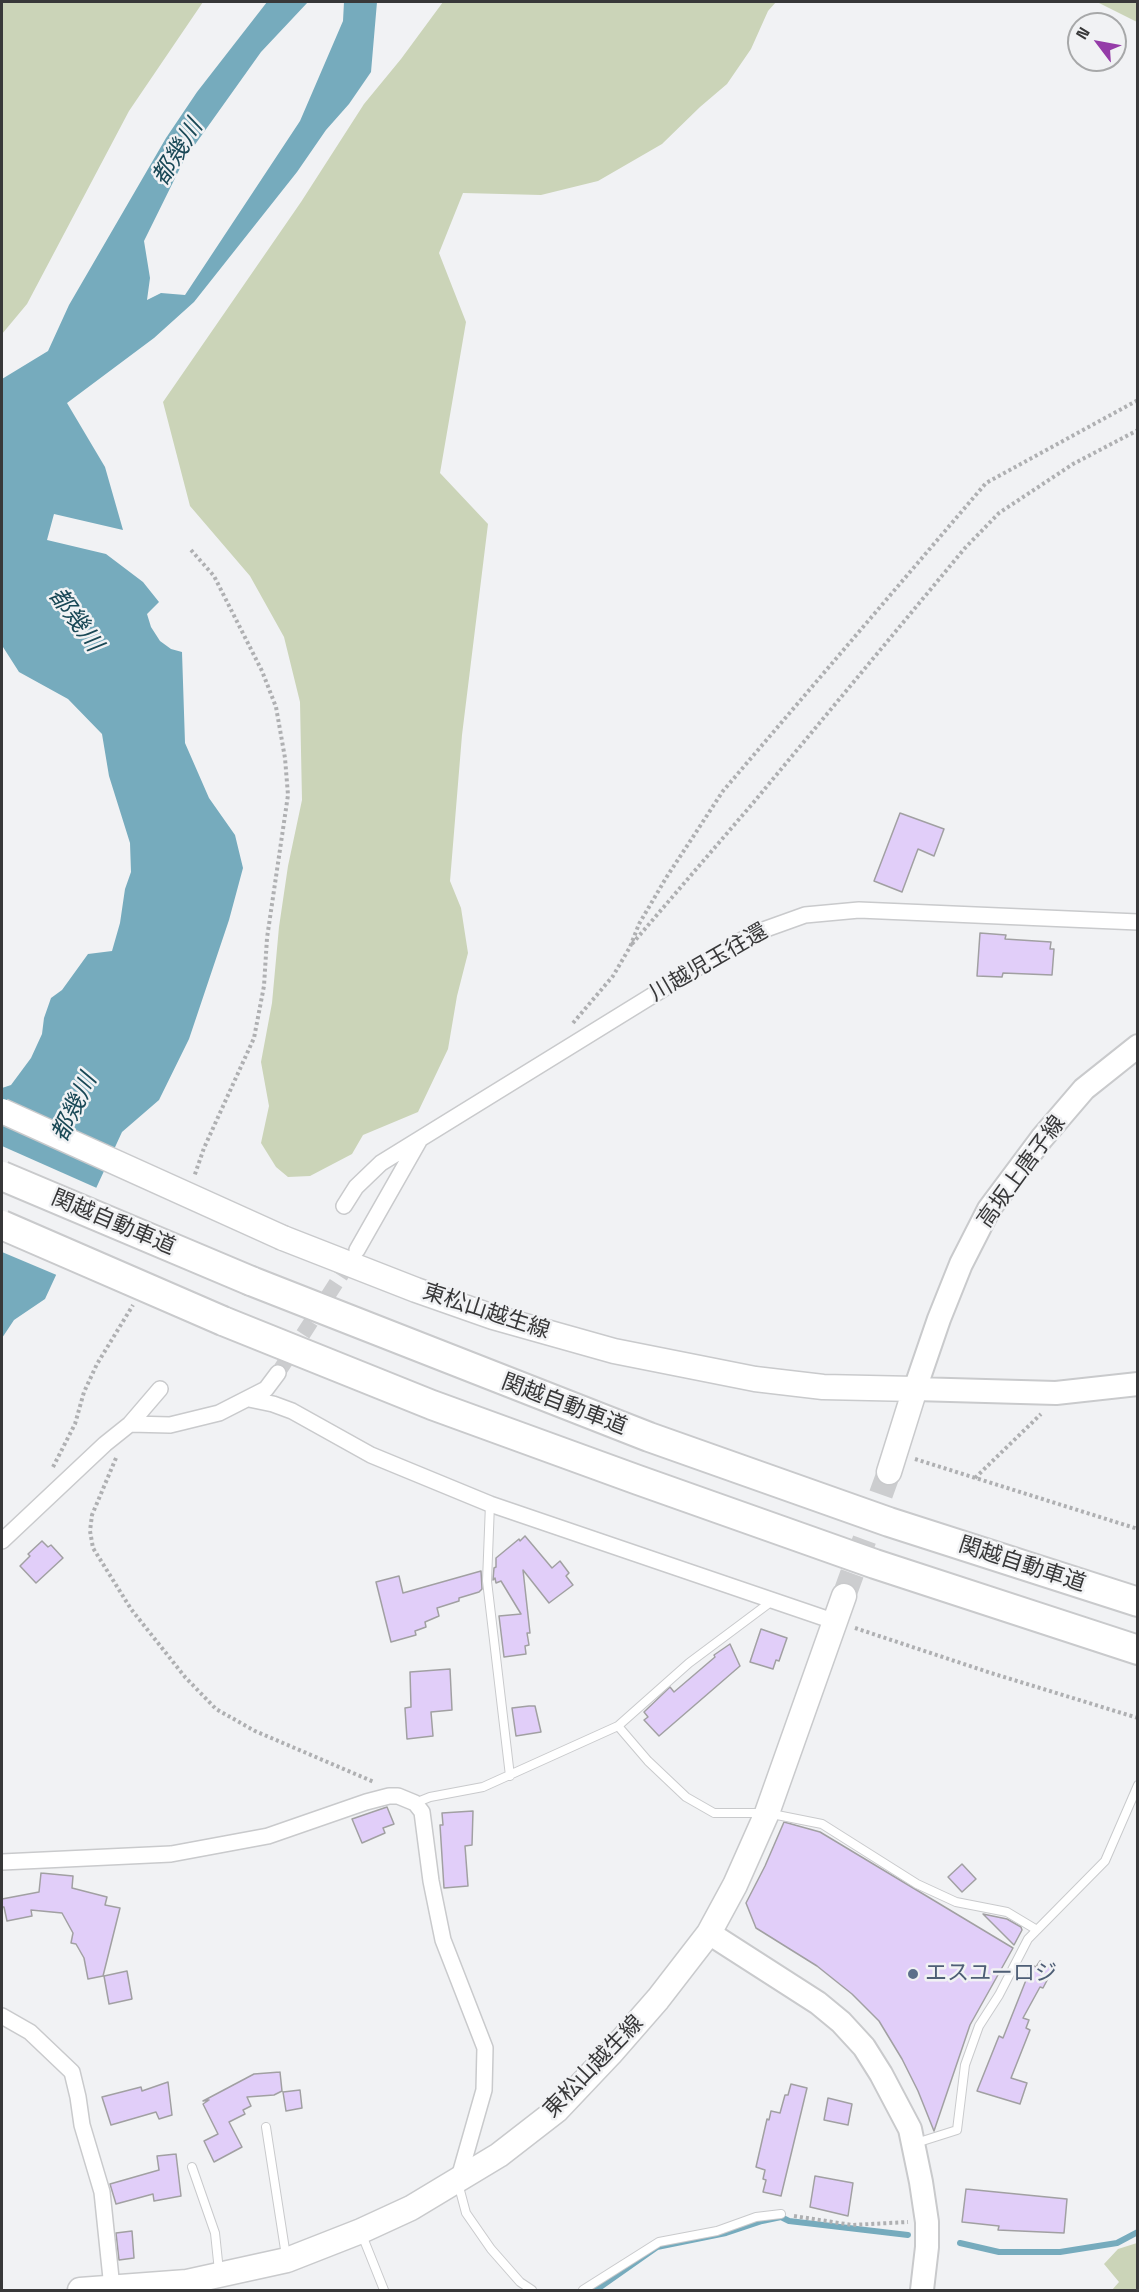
<!DOCTYPE html>
<html>
<head>
<meta charset="utf-8">
<style>
  body { margin:0 }
  #map { position:relative; width:1139px; height:2292px; overflow:hidden; background:#f1f2f4; font-family:"Space Grotesk",sans-serif }
  canvas { display:block }
  .frame { position:absolute; inset:0; border:3px solid #383839; pointer-events:none }
  .north { position:absolute; left:1067px; top:12px; width:60px; height:60px; box-sizing:border-box; background:#f1f2f4; border:2px solid #a7a8a9; border-radius:50%; rotate:302deg; font-size:16px; font-weight:700; line-height:24px; text-align:center; color:#383839 }
  .north::after { content:''; display:block; margin:auto; width:21px; height:27px; background:#953ca8; clip-path:polygon(50% 0,100% 100%,50% 72%,0 100%) }
</style>
</head>
<body>
<div id="map">
<canvas width="1139" height="2292"></canvas>
<div class="frame"></div>
<div class="north">N</div>
</div>
<script>
const ctx = document.querySelector('canvas').getContext('2d');
ctx.lineJoin = 'round';
function fill(path, color) { ctx.fillStyle = color; ctx.fill(path, 'evenodd'); }
const toPath = rows => new Path2D(rows.map(r => 'M' + r).join(''));
function trace(path, color, width, dash) { ctx.strokeStyle = color; ctx.lineWidth = width; ctx.lineCap = dash ? 'butt' : 'round'; ctx.setLineDash(dash || []); ctx.stroke(path); }
function write(font, color, halo, rows, align = 'center') {
  ctx.font = font + ' "Space Grotesk","Noto Sans JP",sans-serif'; ctx.lineWidth = 5; ctx.setLineDash([]); ctx.textBaseline = 'middle'; ctx.strokeStyle = halo; ctx.fillStyle = color; for (const [text, x, y, turn = 0] of rows) {
    ctx.save(); ctx.translate(x, y); ctx.rotate((+turn || 0) * Math.PI / 180); ctx.textAlign = isNaN(turn) ? turn : align; if (halo) ctx.strokeText(text, 0, 0); ctx.fillText(text, 0, 0); ctx.restore();
  }
}
fill(toPath([
  [2,2,203,2,129,111,27,304,2,334],
  [443,2,776,2,768,11,751,49,727,84,700,107,662,144,598,181,541,195,463,193,439,253,466,322,440,473,488,524,462,735,450,881,461,908,468,953,457,996,448,1049,418,1112,363,1135,352,1154,310,1176,288,1177,276,1167,261,1143,269,1106,261,1062,272,1003,279,927,288,866,302,800,300,702,284,637,250,576,190,506,163,402,301,202,364,104,401,59],
  [1097,2,1137,2,1137,22],
  [1137,2243,1137,2290,1112,2290,1119,2282,1104,2264,1118,2249]
]), '#cbd4b8');
fill(toPath([
  [267,2,308,2,261,52,184,160,144,241,150,278,147,300,161,293,185,295,300,121,343,21,344,2,377,2,371,72,349,104,326,130,297,172,194,302,154,338,67,403,105,467,123,530,54,514,47,540,106,554,143,582,159,602,147,614,151,627,160,641,171,649,182,652,185,743,209,798,235,835,243,868,229,920,189,1039,159,1100,122,1132,45,1299,14,1320,2,1338,2,1088,11,1085,31,1058,42,1034,44,1018,51,998,62,990,88,954,112,951,120,923,125,889,131,872,130,843,109,776,102,734,68,699,19,672,3,647,2,379,48,351,69,305,166,138,197,92]
]), '#76abbd');
fill(toPath([
  [2,1146,99,1189,59,1276,2,1252]
]), '#f1f2f4');
trace(toPath([
  [960,2243,999,2252,1060,2252,1117,2243,1138,2232],
  [596,2290,657,2247,726,2233,762,2221,781,2217,789,2221,908,2235]
]), '#76abbd', 6);
const building = toPath([
  [900,813,944,829,934,856,918,849,902,892,874,881,900,813],
  [980,933,1006,935,1005,939,1051,942,1050,949,1054,949,1052,975,1003,973,1002,977,977,976,980,933],
  [525,1536,552,1568,560,1561,569,1573,566,1576,573,1585,549,1603,523,1570,530,1633,527,1633,529,1645,525,1646,526,1654,504,1657,499,1616,521,1614,501,1581,496,1583,495,1578,493,1580,494,1568,496,1567,496,1558,519,1539,520,1541,525,1536],
  [42,1541,48,1547,51,1545,63,1558,36,1583,20,1566,30,1556,28,1554,42,1541],
  [481,1571,482,1589,479,1592,459,1598,459,1601,437,1608,439,1616,425,1622,426,1627,415,1631,416,1635,391,1642,376,1582,399,1576,403,1593,481,1571],
  [761,1629,787,1638,779,1661,776,1660,773,1669,750,1662,761,1629],
  [730,1644,740,1666,659,1736,644,1720,648,1717,644,1712,670,1687,674,1692,715,1657,714,1655,730,1644],
  [450,1669,452,1710,431,1712,433,1736,407,1739,405,1708,411,1707,410,1672,450,1669],
  [529,1706,535,1706,541,1732,516,1736,512,1708,529,1706],
  [387,1807,394,1824,383,1828,385,1833,362,1843,352,1819,387,1807],
  [473,1811,472,1845,465,1846,468,1886,444,1888,440,1825,443,1825,442,1813,473,1811],
  [784,1822,820,1832,1013,1948,970,2025,934,2131,918,2091,902,2059,879,2021,852,1994,817,1966,756,1928,746,1903,765,1866,784,1822],
  [962,1864,976,1879,962,1892,948,1877,962,1864],
  [41,1873,73,1876,72,1888,107,1897,105,1905,120,1908,103,1976,88,1979,84,1958,76,1944,71,1943,73,1933,62,1913,31,1910,32,1916,7,1921,4,1907,2,1907,2,1899,39,1892,41,1873],
  [983,1914,1007,1919,1021,1927,1022,1930,1014,1945,983,1914],
  [1040,1961,1053,1969,1043,1988,1040,1987,1023,2018,1029,2020,1026,2028,1030,2030,1011,2078,1027,2083,1020,2104,977,2091,999,2036,1003,2038,1032,1965,1036,1967,1040,1961],
  [127,1971,132,1999,109,2004,104,1976,127,1971],
  [280,2072,282,2091,274,2095,247,2097,251,2106,243,2110,245,2114,229,2122,242,2147,214,2162,204,2141,218,2134,203,2104,209,2100,203,2101,254,2074,280,2072],
  [168,2082,172,2115,159,2119,156,2112,111,2125,102,2097,141,2087,142,2091,168,2082],
  [791,2084,807,2088,781,2196,763,2192,766,2180,763,2179,765,2170,756,2167,767,2119,769,2120,771,2111,780,2113,785,2095,788,2095,791,2084],
  [300,2090,302,2108,286,2111,283,2092,300,2090],
  [828,2098,852,2104,848,2125,824,2120,828,2098],
  [176,2154,181,2196,154,2201,153,2194,116,2204,110,2184,159,2170,157,2156,176,2154],
  [815,2176,853,2183,848,2216,810,2207,815,2176],
  [966,2189,1067,2199,1064,2233,998,2230,999,2226,962,2222,966,2189],
  [132,2231,134,2258,119,2260,116,2233,132,2231]
]);
fill(building, '#e1cef9');
trace(building, '#a1a0a2', 1.5);
trace(toPath([
  [278,1373,353,1257]
]), '#cccdcf', 15, [15, 8]);
trace(toPath([
  [844,1596,889,1472]
]), '#cccdcf', 24, [24, 12]);
const lane = toPath([
  [490,1504,487,1581,510,1776],
  [618,1726,648,1761,686,1797,714,1813,767,1813,822,1824,917,1884,956,1902,1007,1912,1037,1930],
  [415,1803,430,1797,483,1787,618,1726,689,1663,772,1601],
  [266,2127,286,2256],
  [916,2143,957,2130,965,2065,979,2026,999,1995,1028,1939,1105,1861,1138,1785],
  [192,2167,215,2233,219,2271],
  [458,2183,466,2213,491,2249,520,2282,532,2290],
  [362,2235,384,2290],
  [583,2290,659,2242,717,2231,756,2217,781,2214]
]);
const street = toPath([
  [344,1206,356,1187,381,1163,752,934,805,915,859,910,1138,922],
  [357,1250,419,1141],
  [249,1399,273,1404,292,1411,371,1455,490,1504,836,1622],
  [130,1424,170,1425,219,1413,266,1389,278,1373],
  [2,1541,105,1444,130,1424,160,1389],
  [2,1862,171,1854,268,1836,366,1802,389,1796,398,1796,415,1803,422,1812,431,1881,443,1940,485,2048,484,2090,458,2181],
  [2,2016,30,2032,72,2072,78,2097,82,2125,102,2192,112,2288]
]);
const secondary = toPath([
  [1138,1046,1084,1089,1042,1138,989,1209,961,1264,939,1319,915,1389,1056,1393,1138,1384],
  [709,1933,818,2003,841,2022,864,2047,881,2074,910,2129,921,2182,927,2222,927,2247,922,2290]
]);
const primary = toPath([
  [283,1238,416,1290,493,1317,614,1351,755,1379,823,1387,915,1389,889,1472],
  [80,2290,187,2282,287,2260,361,2231,411,2208,499,2155,557,2110,610,2054,658,1999,709,1933,735,1885,767,1813,844,1596]
]);
const highway = toPath([
  [251,1281,649,1437,889,1522,1138,1602],
  [223,1321,432,1405,638,1480,875,1564,1138,1650]
]);
trace(lane, '#c9cacc', 10);
trace(street, '#c9cacc', 18);
trace(secondary, '#c9cacc', 26);
trace(primary, '#c9cacc', 27);
trace(highway, '#c9cacc', 32);
trace(toPath([
  [191,550,214,576,262,671,276,707,285,758,288,795,267,938,264,986,254,1038,204,1148,194,1177],
  [632,944,753,803,965,548,999,513,1073,464,1138,430],
  [573,1023,613,976,630,947,639,924,666,878,723,791,986,483,1138,400],
  [116,1458,92,1515,90,1531,93,1548,131,1609,185,1677,216,1709,255,1731,374,1782],
  [915,1459,1138,1529],
  [53,1467,75,1424,84,1392,97,1364,133,1305],
  [975,1478,1041,1414],
  [855,1628,991,1673,1138,1718],
  [794,2216,852,2225,908,2222]
]), '#afb0b2', 4, [3, 3]);
trace(lane, '#fff', 8);
trace(street, '#fff', 15);
trace(secondary, '#fff', 22);
trace(primary, '#fff', 24);
trace(highway, '#fff', 28);
const primaryBridge = toPath([
  [2,1111,283,1238]
]);
const highwayBridge = toPath([
  [2,1176,251,1281],
  [2,1225,223,1321]
]);
trace(primaryBridge, '#c9cacc', 27, []);
trace(highwayBridge, '#c9cacc', 32, []);
trace(primaryBridge, '#fff', 24);
trace(highwayBridge, '#fff', 28);
for (const [x, y, r, color] of [
  [913,1974,6,"#5c6f8a"]
]) { const dot = new Path2D(); dot.arc(x, y, r, 0, 2 * Math.PI); ctx.fillStyle = color; ctx.fill(dot); trace(dot, '#f1f2f4', 2); }
write('22px', '#383839', '#f1f2f4', [
  ["川越児玉往還",709,963,-30],
  ["高坂上唐子線",1022,1172,-54],
  ["関越自動車道",113,1223,23],
  ["東松山越生線",486,1312,18],
  ["関越自動車道",564,1405,21],
  ["関越自動車道",1022,1565,18],
  ["東松山越生線",594,2067,-46]
]);
write('22px', '#4e5e75', '#f1f2f4', [
  ["エスユーロジ",925,1974]
], 'left');
write('italic 24px', '#194856', '#f1f2f4', [
  ["都幾川",178,153,-58],
  ["都幾川",75,620,54],
  ["都幾川",75,1108,-64]
]);
</script>
</body>
</html>
